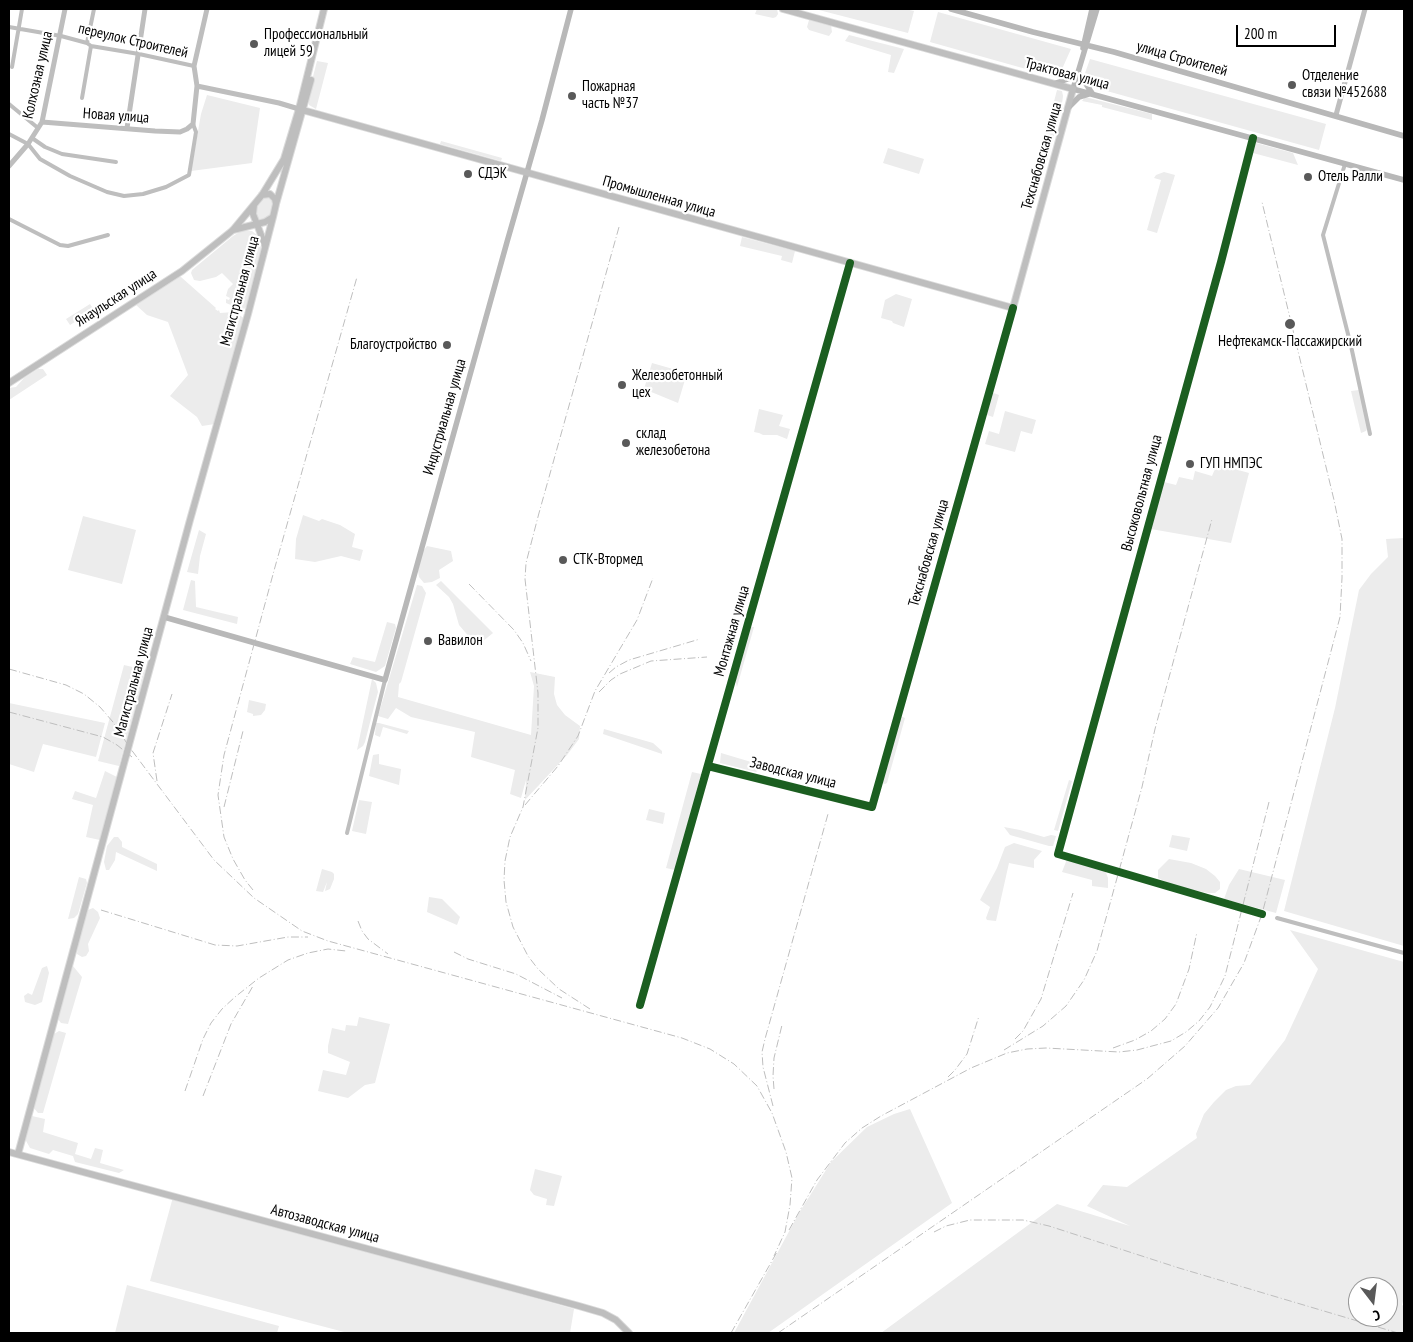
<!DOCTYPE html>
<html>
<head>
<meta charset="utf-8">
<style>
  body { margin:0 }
  #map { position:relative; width:1413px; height:1342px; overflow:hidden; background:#fff; font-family:"PT Sans Narrow",sans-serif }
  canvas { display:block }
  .frame { position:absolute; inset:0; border:10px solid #000; pointer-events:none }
  .north { position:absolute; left:1348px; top:1277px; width:50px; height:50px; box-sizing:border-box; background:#fff; border:1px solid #999; border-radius:50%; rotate:165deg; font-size:14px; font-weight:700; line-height:20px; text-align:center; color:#000 }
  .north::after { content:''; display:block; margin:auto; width:18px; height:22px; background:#595959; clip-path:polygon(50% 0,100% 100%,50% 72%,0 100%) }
  .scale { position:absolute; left:1236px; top:25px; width:100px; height:22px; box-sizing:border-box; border:2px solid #000; border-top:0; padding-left:6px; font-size:15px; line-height:18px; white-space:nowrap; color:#000; -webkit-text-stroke:4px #fff; paint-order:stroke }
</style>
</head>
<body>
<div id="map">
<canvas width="1413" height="1342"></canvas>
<div class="frame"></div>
<div class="north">С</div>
<div class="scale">200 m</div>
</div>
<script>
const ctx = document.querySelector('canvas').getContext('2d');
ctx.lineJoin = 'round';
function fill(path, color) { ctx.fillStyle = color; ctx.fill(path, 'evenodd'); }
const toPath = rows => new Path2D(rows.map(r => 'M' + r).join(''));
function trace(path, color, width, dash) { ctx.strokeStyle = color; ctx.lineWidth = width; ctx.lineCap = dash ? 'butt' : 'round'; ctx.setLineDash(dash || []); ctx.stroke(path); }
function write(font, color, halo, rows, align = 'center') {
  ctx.font = font + ' "PT Sans Narrow",sans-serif'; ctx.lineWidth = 4.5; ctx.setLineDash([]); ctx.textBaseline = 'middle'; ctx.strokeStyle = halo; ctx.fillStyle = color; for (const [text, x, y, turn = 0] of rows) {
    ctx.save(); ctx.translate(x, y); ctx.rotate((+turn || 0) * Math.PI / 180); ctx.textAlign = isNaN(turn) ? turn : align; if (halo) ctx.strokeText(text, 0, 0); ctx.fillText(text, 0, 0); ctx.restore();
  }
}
fill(toPath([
  [757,9,777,9,778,14,776,17,773,18,755,14],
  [815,9,905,9,914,11,908,33],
  [938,12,1071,49,1058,78,930,42],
  [811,19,831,25,832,32,829,36,809,30,807,27,809,20],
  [849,35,904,49,894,73,888,72,891,55,845,41],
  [1090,59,1326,124,1319,150,1096,88,1084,76],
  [317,61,328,63,316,109,309,105,308,96],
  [1057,90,1062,91,1063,96,1061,111,1047,161,1039,159],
  [207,95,260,108,252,163,191,171,201,114],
  [1085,97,1152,114,1152,120,1102,107,1102,105,1082,101],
  [441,141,502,158,501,161,440,144],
  [1256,143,1293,153,1298,165,1253,153],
  [888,148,924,159,919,174,883,163],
  [1164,172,1175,175,1157,233,1147,230,1161,180,1154,178,1156,175],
  [267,197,271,198,273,201,272,213,263,220,259,219,256,216,257,206,262,199],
  [243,230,252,231,257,235,262,240,263,247,247,306,244,309,236,307,226,303,226,299,229,300,230,298,226,296,228,289,233,284,222,273,216,277,200,281,194,280,191,273,192,270,233,236],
  [742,237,795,251,792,263,781,260,782,256,740,246],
  [177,277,181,277,216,308,215,309,218,311,219,310,220,313,234,312,244,318,215,424,202,426,197,417,170,396,188,375,168,322,147,315,136,305],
  [896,294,912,299,904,327,893,323,892,321,881,318,885,300],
  [90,304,94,310,70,325,66,319],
  [652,363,687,373,678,403,644,389],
  [38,369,43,369,47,375,9,400,9,388,16,387,24,378],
  [1359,390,1368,427,1366,431,1361,433,1351,391],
  [991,392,999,395,993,417,984,414],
  [759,409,783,415,779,426,790,429,787,439,777,435,763,435,759,433,754,432],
  [1005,411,1036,420,1032,434,1021,431,1015,452,985,444,989,431,999,434],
  [1217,464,1249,473,1231,543,1151,529,1164,482,1176,485,1179,477,1193,480,1195,471,1212,476],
  [303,515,319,521,322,519,340,525,355,534,352,547,363,550,360,561,341,556,315,562,295,559,296,539],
  [83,516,136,530,122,584,68,570],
  [199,530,206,534,200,556,198,574,187,572],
  [1404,538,1404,946,1284,911,1335,708,1359,590,1371,574,1388,557,1386,539],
  [427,546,451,551,453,561,439,570,440,578,432,582,424,583,419,577,418,571,423,551],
  [191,580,195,581,196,607,238,617,237,624,183,610],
  [441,581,493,633,477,646,459,625,453,604,449,597,436,585],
  [417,585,422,586,426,593,401,682,399,684,398,697,531,735,534,686,530,672,555,677,554,694,557,705,565,715,580,726,579,739,567,755,525,800,526,780,521,798,510,794,515,770,471,757,475,732,411,717,396,708,388,719,378,716],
  [387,622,395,624,396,628,385,666,376,672,350,664,353,657,375,662],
  [750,627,754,627,737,687,735,679],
  [124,665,145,670,119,766,98,761],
  [372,679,376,683,378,692,375,703,365,742,363,746,357,750],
  [249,700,266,704,265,710,261,715,253,716,253,714,247,712],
  [9,703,105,723,96,757,43,744,34,772,9,764],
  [900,716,905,718,887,783,885,784,882,783],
  [376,723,379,723,409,731,407,734,383,727,380,737,375,735],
  [604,729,653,743,662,751,662,754,603,734],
  [721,753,758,764,759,770,756,772,720,763],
  [379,754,379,764,401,769,399,785,369,776,373,755],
  [105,771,117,777,100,840,86,837,93,805,72,799,75,791,96,798],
  [692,772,701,774,675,870,666,868],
  [1069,780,1072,781,1058,831,1054,830],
  [359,800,372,802,366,834,352,831],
  [649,809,665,813,663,824,646,820],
  [1004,827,1020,830,1044,837,1051,835,1056,836,1053,846,1049,846,1010,835],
  [1172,835,1190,838,1187,851,1169,847],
  [114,837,118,837,122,842,122,847,157,864,157,871,116,852,115,860,109,870,106,870,104,862,107,846],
  [1014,843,1042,851,1034,860,1034,868,1009,863,996,921,987,920,986,918,990,907,980,900,997,868,1005,847],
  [1067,859,1105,870,1108,878,1108,888,1092,886,1092,880,1062,872],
  [1169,859,1191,863,1206,869,1215,876,1220,882,1220,889,1215,893,1208,893,1174,886,1158,878,1158,870],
  [322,869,332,872,334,874,334,879,330,889,325,891,327,882,323,892,316,891],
  [1239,869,1285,880,1276,913,1224,899,1229,885],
  [79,877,86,879,87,883,78,914,74,918,68,919],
  [429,897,442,899,460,917,457,925,427,912],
  [93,908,98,912,100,918,88,944,89,951,86,956,82,957,77,954,78,942,88,910],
  [1290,930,1404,962,1404,1297,1402,1305,1404,1306,1404,1333,881,1333,1057,1204,1130,1226,1087,1206,1103,1185,1127,1187,1197,1138,1196,1134,1204,1114,1214,1102,1226,1090,1236,1086,1250,1085,1285,1040,1318,969],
  [1358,1287,1388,1287,1388,1317,1358,1317],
  [47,966,49,973,42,1002,35,1005,25,1002,24,996,28,993,32,995,42,968],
  [73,966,82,977,68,1024,61,1023,58,1019],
  [359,1017,390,1024,375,1083,365,1085,348,1098,318,1091,323,1070,346,1075,350,1062,328,1053,328,1046,332,1028,345,1031,346,1025,357,1026],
  [59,1031,66,1033,43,1113,38,1113,33,1107,54,1034],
  [910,1109,952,1203,768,1333,734,1333,799,1213,831,1162,867,1127,894,1114],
  [32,1116,45,1119,43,1132,78,1143,75,1154,91,1159,95,1148,103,1150,100,1163,124,1170,119,1173,75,1162,73,1156,53,1150,49,1154,30,1148,25,1139],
  [535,1169,562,1176,554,1206,546,1205,547,1199,534,1195,530,1190],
  [173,1197,574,1309,570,1333,348,1333,150,1281],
  [127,1285,279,1326,277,1333,115,1333]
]), '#ececec');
const primary = toPath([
  [299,109,1013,308,1073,89,783,9],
  [276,204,311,80],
  [254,205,253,214,257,224,265,222,273,217,276,204,275,199,270,194,262,195],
  [233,230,257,224,265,246],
  [9,383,182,271,233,230,262,195,284,159,299,109,324,9],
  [9,1152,579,1306,603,1313,616,1320,629,1333],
  [18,1154,190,520,248,314,273,217]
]);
trace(primary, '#dbdbdb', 8);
trace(toPath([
  [9,27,61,36,87,43,91,46,139,54,194,66],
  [87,43,94,9],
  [12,67,22,9],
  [82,98,91,46],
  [9,104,38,128],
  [9,134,28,144,40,159,70,176,107,192,124,196,143,194,166,187,189,175,196,132,193,124],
  [32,138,45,147,62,154,116,162],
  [1345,164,1323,235,1351,346,1370,434],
  [9,219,60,245,68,246,108,235],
  [347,833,385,680],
  [1058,854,1262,914],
  [1277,918,1404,953],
  [640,1005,708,766]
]), '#bebebe', 4);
trace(toPath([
  [197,86,279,103,299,109],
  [1336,115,1365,9],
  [42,122,155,131,180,132,187,129,193,124,197,86,194,66,207,9],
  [127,128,145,9],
  [9,166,28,144,42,122,65,9],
  [850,263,708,766,872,807,1013,308],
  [1058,854,1221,262,1253,138]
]), '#bebebe', 5);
trace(toPath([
  [951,9,1033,32,1114,52,1404,136],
  [1097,9,1073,89,1404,180],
  [1083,48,1092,9],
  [1056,83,1068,79,1078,72],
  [1069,107,1079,97,1092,93,1078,72],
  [164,617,385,680,507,242,542,120,571,9]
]), '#b8b8b8', 5.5);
trace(primary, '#bebebe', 6);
trace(toPath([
  [469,584,514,630,523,643,531,661],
  [9,669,66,685,84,694,100,707,113,722,130,748,214,860,254,898,302,931,328,941,682,1038,710,1049,734,1064,757,1086,772,1113,786,1152,792,1178,790,1205,785,1232,774,1256],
  [609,673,616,667,629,660,700,639],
  [599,692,611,680,620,674,651,661,707,657],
  [9,712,103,737,117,745,132,757],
  [157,781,153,753,172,694],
  [525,805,558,766,578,736,595,691,637,620,653,578],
  [224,807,243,731],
  [253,890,245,880,233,859,224,837,218,795,224,755,275,567,357,277],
  [101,910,215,945,237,946,288,937,308,937],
  [358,921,362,931,368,939,388,954],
  [454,952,468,959,516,974,562,998],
  [590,1009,559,989,538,969,528,956,513,927,506,902,504,880,505,861,510,837,523,807,538,728,538,693,525,579,526,563,539,513,619,227],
  [1015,1039,1023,1031,1041,999,1073,893],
  [1113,1048,1135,1040,1151,1031,1165,1019,1176,1004,1189,969,1197,932],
  [1004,1050,1043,1026,1066,1006,1084,980,1097,951,1142,787,1155,729,1212,519],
  [948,1077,955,1070,967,1054,979,1016],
  [774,1089,773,1076,774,1058,782,1025],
  [185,1091,203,1039,211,1023,222,1009,235,997,259,978,288,960,308,953,328,949,346,951],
  [203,1096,231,1024,253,986],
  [773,1106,763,1067,762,1052,765,1039,828,814],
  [789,1230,817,1180,845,1143,862,1128,881,1116,971,1068,1007,1053,1027,1049,1046,1048,1119,1052,1137,1050,1171,1041,1186,1032,1199,1021,1210,1007,1225,976,1269,802],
  [934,1232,946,1226,970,1220,1023,1220,1049,1226,1179,1268,1398,1333],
  [731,1333,777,1252],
  [778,1333,1147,1079,1185,1046,1218,1008,1244,963,1262,914,1340,617,1342,578,1342,539,1334,500,1262,202]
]), '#bebebe', 1, [8, 2.5, 1, 2.5]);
trace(toPath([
  [1253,138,1221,262,1058,854,1262,914],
  [708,766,872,807,1013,308],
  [640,1005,850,263]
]), '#1b5e20', 8);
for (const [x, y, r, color] of [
  [254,44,5,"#595959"],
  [1292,85,5,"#595959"],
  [572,96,5,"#595959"],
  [468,174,5,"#595959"],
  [1308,177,5,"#595959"],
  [1290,324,6,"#595959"],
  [447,345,5,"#595959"],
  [622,385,5,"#595959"],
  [626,443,5,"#595959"],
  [1190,464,5,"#595959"],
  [563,560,5,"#595959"],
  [428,641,5,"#595959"]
]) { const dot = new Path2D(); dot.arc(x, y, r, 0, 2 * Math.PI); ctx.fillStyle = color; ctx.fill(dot); trace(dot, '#fff', 2); }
write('15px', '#000', '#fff', [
  ["Профессиональный",264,35],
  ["лицей 59",264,52],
  ["Отделение",1302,76],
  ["связи №452688",1302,93],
  ["Пожарная",582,87],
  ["часть №37",582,104],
  ["СДЭК",478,174],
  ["Отель Ралли",1318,177],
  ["Нефтекамск-Пассажирский",1290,342,"center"],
  ["Благоустройство",437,345,"right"],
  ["Железобетонный",632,376],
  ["цех",632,393],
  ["склад",636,434],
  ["железобетона",636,451],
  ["ГУП НМПЭС",1200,464],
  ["СТК-Втормед",573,560],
  ["Вавилон",438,641]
], 'left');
write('15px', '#000', '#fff', [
  ["переулок Строителей",133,41,13],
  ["улица Строителей",1182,59,16],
  ["Трактовая улица",1067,74,15],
  ["Колхозная улица",38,75,-77],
  ["Новая улица",116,116,4],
  ["Техснабовская улица",1042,156,-74],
  ["Промышленная улица",659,197,16],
  ["Магистральная улица",240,291,-75],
  ["Янаульская улица",116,298,-33],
  ["Индустриальная улица",445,417,-74],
  ["Высоковольтная улица",1142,493,-75],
  ["Техснабовская улица",929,553,-74],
  ["Монтажная улица",732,631,-74],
  ["Магистральная улица",134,682,-75],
  ["Заводская улица",793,773,14],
  ["Автозаводская улица",325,1224,15]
]);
</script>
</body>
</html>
